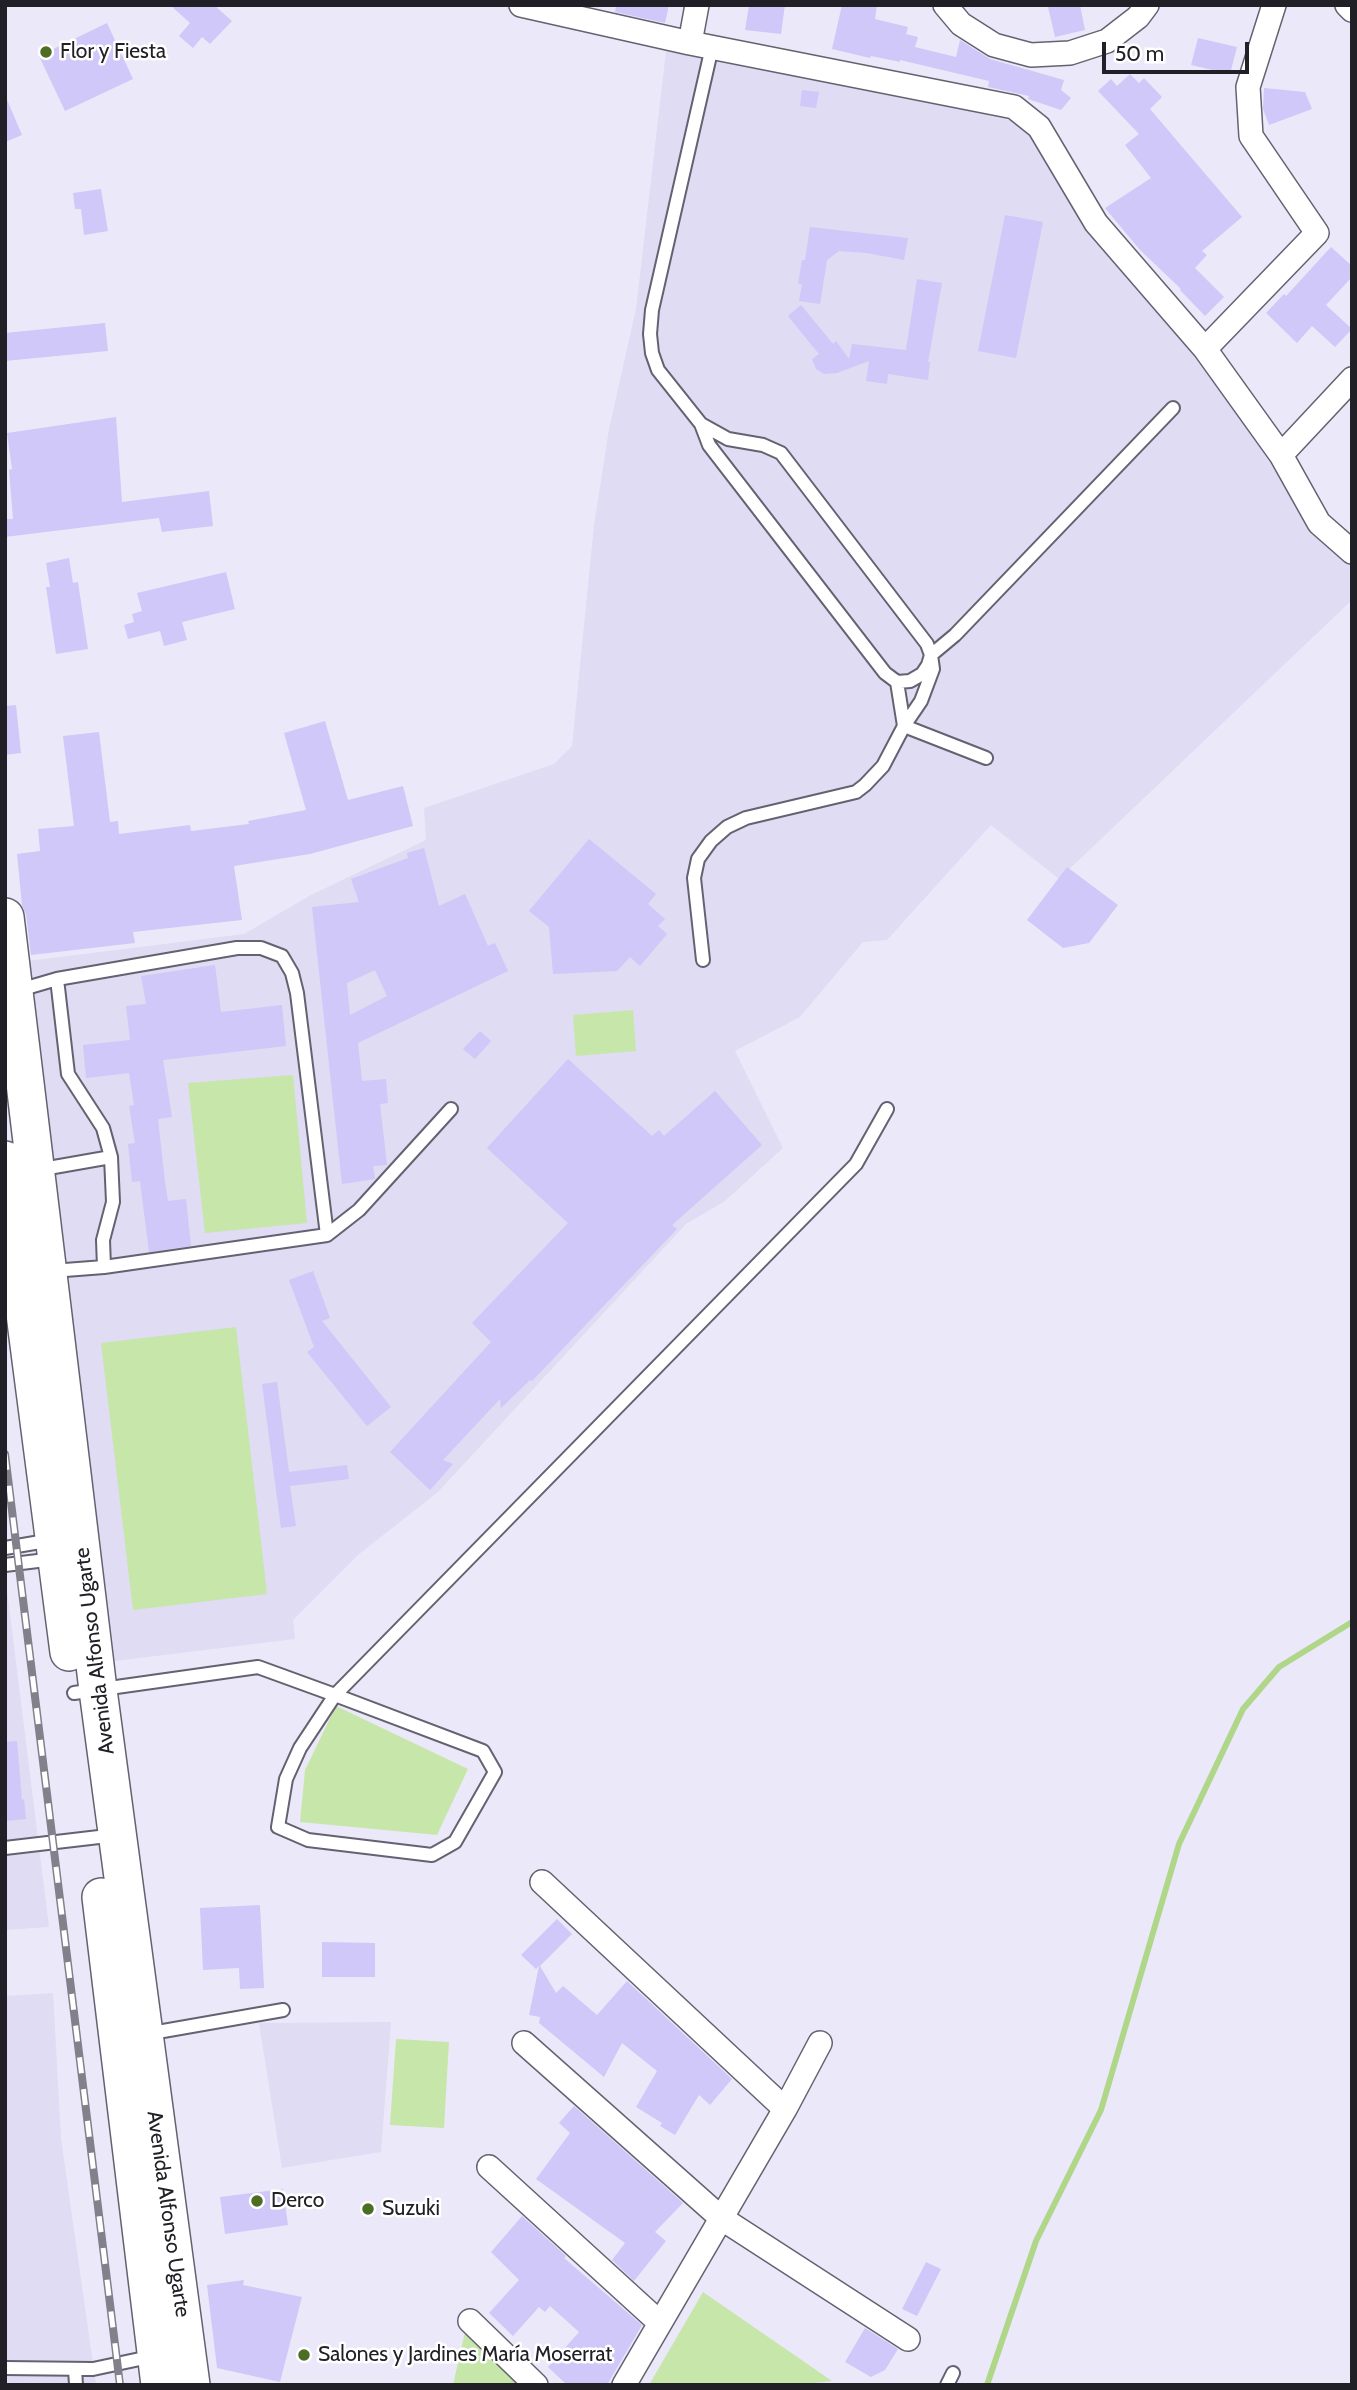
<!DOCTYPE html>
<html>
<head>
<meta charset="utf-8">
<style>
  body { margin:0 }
  #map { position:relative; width:1357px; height:2390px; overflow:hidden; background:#ebe9f9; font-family:Cabin,sans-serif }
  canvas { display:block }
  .frame { position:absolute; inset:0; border:7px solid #212026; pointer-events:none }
  .scale { position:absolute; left:1102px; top:42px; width:147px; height:32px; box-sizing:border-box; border:4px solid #212026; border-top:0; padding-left:9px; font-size:21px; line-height:24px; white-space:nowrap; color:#212026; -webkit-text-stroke:5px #fff; paint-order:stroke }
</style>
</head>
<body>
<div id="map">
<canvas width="1357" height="2390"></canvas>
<div class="frame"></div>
<div class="scale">50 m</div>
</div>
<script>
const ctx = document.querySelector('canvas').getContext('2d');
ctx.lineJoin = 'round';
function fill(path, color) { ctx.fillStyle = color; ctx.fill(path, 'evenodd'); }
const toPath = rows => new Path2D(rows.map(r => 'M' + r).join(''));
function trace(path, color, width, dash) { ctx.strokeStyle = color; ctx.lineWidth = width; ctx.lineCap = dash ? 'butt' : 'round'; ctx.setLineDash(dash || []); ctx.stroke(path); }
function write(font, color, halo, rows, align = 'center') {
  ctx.font = font + ' Cabin,sans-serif'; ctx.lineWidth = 5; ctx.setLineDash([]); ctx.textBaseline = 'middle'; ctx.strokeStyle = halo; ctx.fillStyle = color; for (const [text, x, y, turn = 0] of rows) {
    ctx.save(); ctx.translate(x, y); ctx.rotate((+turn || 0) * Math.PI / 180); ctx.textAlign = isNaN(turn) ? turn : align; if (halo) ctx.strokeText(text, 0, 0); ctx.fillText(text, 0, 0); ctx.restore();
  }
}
fill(toPath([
  [666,51,817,77,1009,120,1021,124,1030,133,1204,365,1314,528,1352,561,1352,600,1059,879,991,825,887,940,863,942,800,1017,735,1051,783,1148,725,1201,686,1224,438,1492,358,1555,293,1620,295,1639,115,1661,28,961,244,934,309,896,426,840,424,808,554,764,572,746,594,525,609,429,636,309],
  [5,1574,49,1927,5,1930],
  [53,1993,61,2138,96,2385,5,2385,5,1996],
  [391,2022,381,2152,282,2168,259,2023]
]), '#dfdcf3');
fill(toPath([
  [633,1010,636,1051,576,1056,573,1015],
  [293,1075,307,1223,205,1233,188,1083],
  [236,1327,267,1594,133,1610,101,1343],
  [336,1706,468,1769,437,1835,300,1822,305,1770],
  [396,2039,449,2042,444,2128,390,2125],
  [703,2292,832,2381,794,2385,649,2385],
  [465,2332,523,2385,453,2385]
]), '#c7e6aa');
trace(toPath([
  [987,2385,1036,2241,1101,2110,1179,1844,1243,1709,1279,1667,1352,1622]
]), '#b0d789', 6);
fill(toPath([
  [170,5,214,5,232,21,210,44,202,37,193,48,179,36,190,23],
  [616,5,669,5,665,23,615,12],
  [749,5,785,5,781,34,745,30],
  [842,5,877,5,875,19,908,27,906,34,918,37,915,47,956,57,960,40,990,59,1064,80,1061,90,1071,98,1061,110,1028,99,1029,96,988,87,989,81,900,60,900,62,871,56,870,58,832,49],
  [1057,5,1080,5,1085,30,1055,37,1048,7],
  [107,23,133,79,65,111,39,56],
  [1198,38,1237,47,1230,74,1191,65],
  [1130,74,1139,83,1144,78,1162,97,1150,109,1242,217,1202,251,1207,255,1195,268,1224,297,1205,316,1180,290,1181,289,1140,250,1105,208,1151,178,1125,145,1139,134,1098,91,1111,79,1117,86],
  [1264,88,1305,92,1312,109,1269,125,1263,109],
  [802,90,819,92,816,108,800,106],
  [5,95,22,135,5,142],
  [101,189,108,231,84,235,81,209,75,209,73,193],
  [1005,215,1043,222,1016,358,978,351],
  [810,227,908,238,904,260,867,253,839,251,827,260,820,304,799,301,802,284,798,284,802,260,805,260],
  [1331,247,1352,266,1352,277,1326,305,1352,329,1335,347,1312,326,1297,343,1266,313,1284,294,1286,296],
  [917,279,942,283,928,362,930,362,928,380,888,374,887,384,866,381,869,361,837,373,824,374,816,369,812,359,819,354,788,316,801,305,833,344,836,341,849,359,852,344,906,350],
  [105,323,108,351,5,361,5,333],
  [116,417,122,502,209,491,213,526,162,532,159,518,5,537,5,519,13,519,9,470,12,469,7,433],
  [69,558,73,583,78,582,88,649,56,654,46,587,50,587,46,563],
  [226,572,235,609,182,622,187,640,164,646,160,631,128,639,124,625,134,622,132,614,142,611,137,593],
  [16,705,21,753,5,755,5,706],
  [325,721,348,800,403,786,413,826,310,854,234,866,242,920,133,932,135,943,31,955,26,914,22,905,17,854,40,851,38,829,74,826,63,736,99,732,110,822,118,821,119,834,190,825,191,831,249,824,248,821,306,810,284,733],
  [589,839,656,894,648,904,665,919,658,926,667,934,640,966,630,957,617,971,553,974,549,927,529,911],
  [424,848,439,906,465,894,488,946,495,943,508,971,358,1043,362,1081,386,1079,388,1103,380,1104,387,1165,373,1166,375,1179,342,1184,312,907,359,902,351,879,408,858,407,853],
  [375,970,387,996,350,1015,347,983],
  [1067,867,1118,905,1089,943,1063,948,1027,920],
  [215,965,221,1012,282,1005,286,1046,163,1060,172,1117,158,1119,165,1182,168,1201,186,1199,191,1246,149,1252,140,1181,132,1182,128,1144,135,1143,129,1106,134,1105,129,1073,86,1078,83,1045,130,1040,126,1006,146,1004,141,976],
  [480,1031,491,1041,475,1059,463,1049],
  [568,1059,652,1136,659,1130,664,1136,715,1091,762,1145,672,1225,677,1229,532,1381,530,1380,501,1408,500,1399,443,1460,453,1464,430,1490,390,1452,491,1342,472,1323,568,1223,487,1148],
  [313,1271,330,1318,322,1321,391,1407,367,1426,307,1352,314,1347,289,1280],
  [277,1382,289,1472,347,1465,349,1479,290,1486,296,1526,281,1528,262,1384],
  [17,1741,22,1800,24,1799,26,1819,5,1821,5,1742],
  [260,1905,264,1988,240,1989,239,1968,203,1970,200,1908],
  [557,1919,572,1934,540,1966,556,1993,563,1986,597,2015,627,1981,732,2079,710,2105,699,2095,675,2135,660,2126,662,2123,636,2107,657,2071,622,2043,604,2077,539,2023,540,2017,529,2015,539,1966,536,1969,521,1955],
  [322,1942,375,1943,375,1977,322,1977],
  [574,2106,683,2203,655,2232,666,2241,634,2281,612,2260,625,2243,536,2179,570,2133,559,2123],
  [283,2189,288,2225,225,2234,220,2197],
  [522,2216,566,2256,564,2258,642,2325,607,2385,567,2385,548,2367,579,2332,550,2306,545,2312,539,2307,513,2336,489,2313,519,2280,491,2252],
  [926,2262,941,2269,917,2316,902,2309],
  [244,2280,243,2285,302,2297,280,2382,217,2368,207,2285],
  [865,2328,898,2349,885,2370,871,2377,845,2362]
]), '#cfc8f8');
const service = toPath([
  [701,424,728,439,763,445,781,453,927,644,931,655,928,665,922,674,910,681,897,682,885,673,709,445,701,424,658,370,652,353,650,334,652,310,712,47],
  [897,682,904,726],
  [904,726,986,758],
  [703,960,694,878,698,859,711,841,727,827,746,818,856,792,865,785,883,766,904,726,921,701,933,669,931,655,955,635,1173,408],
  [57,979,68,1074,103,1128,111,1157,113,1202,103,1240,104,1267],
  [16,991,57,979,237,948,261,948,282,956,292,973,297,993,327,1235],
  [37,1170,111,1157],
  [52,1271,104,1267,327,1235,359,1210,451,1109],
  [5,1548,52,1540],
  [5,1565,54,1559],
  [74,1693,258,1667,335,1695,483,1751,495,1772,455,1842,432,1855,308,1840,278,1827,286,1779,300,1748,335,1695,856,1164,887,1109],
  [5,1848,116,1835],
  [146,2034,283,2010],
  [5,2368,93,2369,154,2356],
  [75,2369,76,2385],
  [947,2385,953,2373]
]);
const minor = toPath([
  [521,5,690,43,1014,107,1039,127,1096,223,1205,349,1281,455,1319,523,1352,552],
  [945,5,961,24,994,45,1031,55,1070,53,1107,41,1138,17,1147,5],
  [1347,5,1352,10],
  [690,43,697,5],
  [1205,349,1317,233,1251,136,1248,87,1274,5],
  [1281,455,1352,379],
  [542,1882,785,2109],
  [524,2043,721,2218,908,2339],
  [489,2167,660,2323],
  [470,2321,536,2385],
  [624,2385,785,2109,820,2043]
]);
const primary = toPath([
  [5,917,98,1690,191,2385],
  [5,1160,69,1652],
  [101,1897,160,2385]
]);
trace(service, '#646270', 16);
trace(minor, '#646270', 26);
trace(primary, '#646270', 40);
trace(service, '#fff', 12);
trace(minor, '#fff', 23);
trace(primary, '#fff', 37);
const rail = toPath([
  [5,1454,120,2385]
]);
trace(rail, '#82808b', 8);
trace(rail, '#fff', 5, [16]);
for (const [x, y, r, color] of [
  [46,52,7,"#4d6d24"],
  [257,2201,7,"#4d6d24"],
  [368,2209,7,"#4d6d24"],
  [304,2355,7,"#4d6d24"]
]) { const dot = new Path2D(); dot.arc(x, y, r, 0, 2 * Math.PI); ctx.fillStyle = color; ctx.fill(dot); trace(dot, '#fff', 2.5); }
write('21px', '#212026', '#fff', [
  ["Flor y Fiesta",60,52],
  ["Derco",271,2201],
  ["Suzuki",382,2209],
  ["Salones y Jardines María Moserrat",318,2355]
], 'left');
write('21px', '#212026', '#fff', [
  ["Avenida Alfonso Ugarte",95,1651,-97],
  ["Avenida Alfonso Ugarte",168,2214,82]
]);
</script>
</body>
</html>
